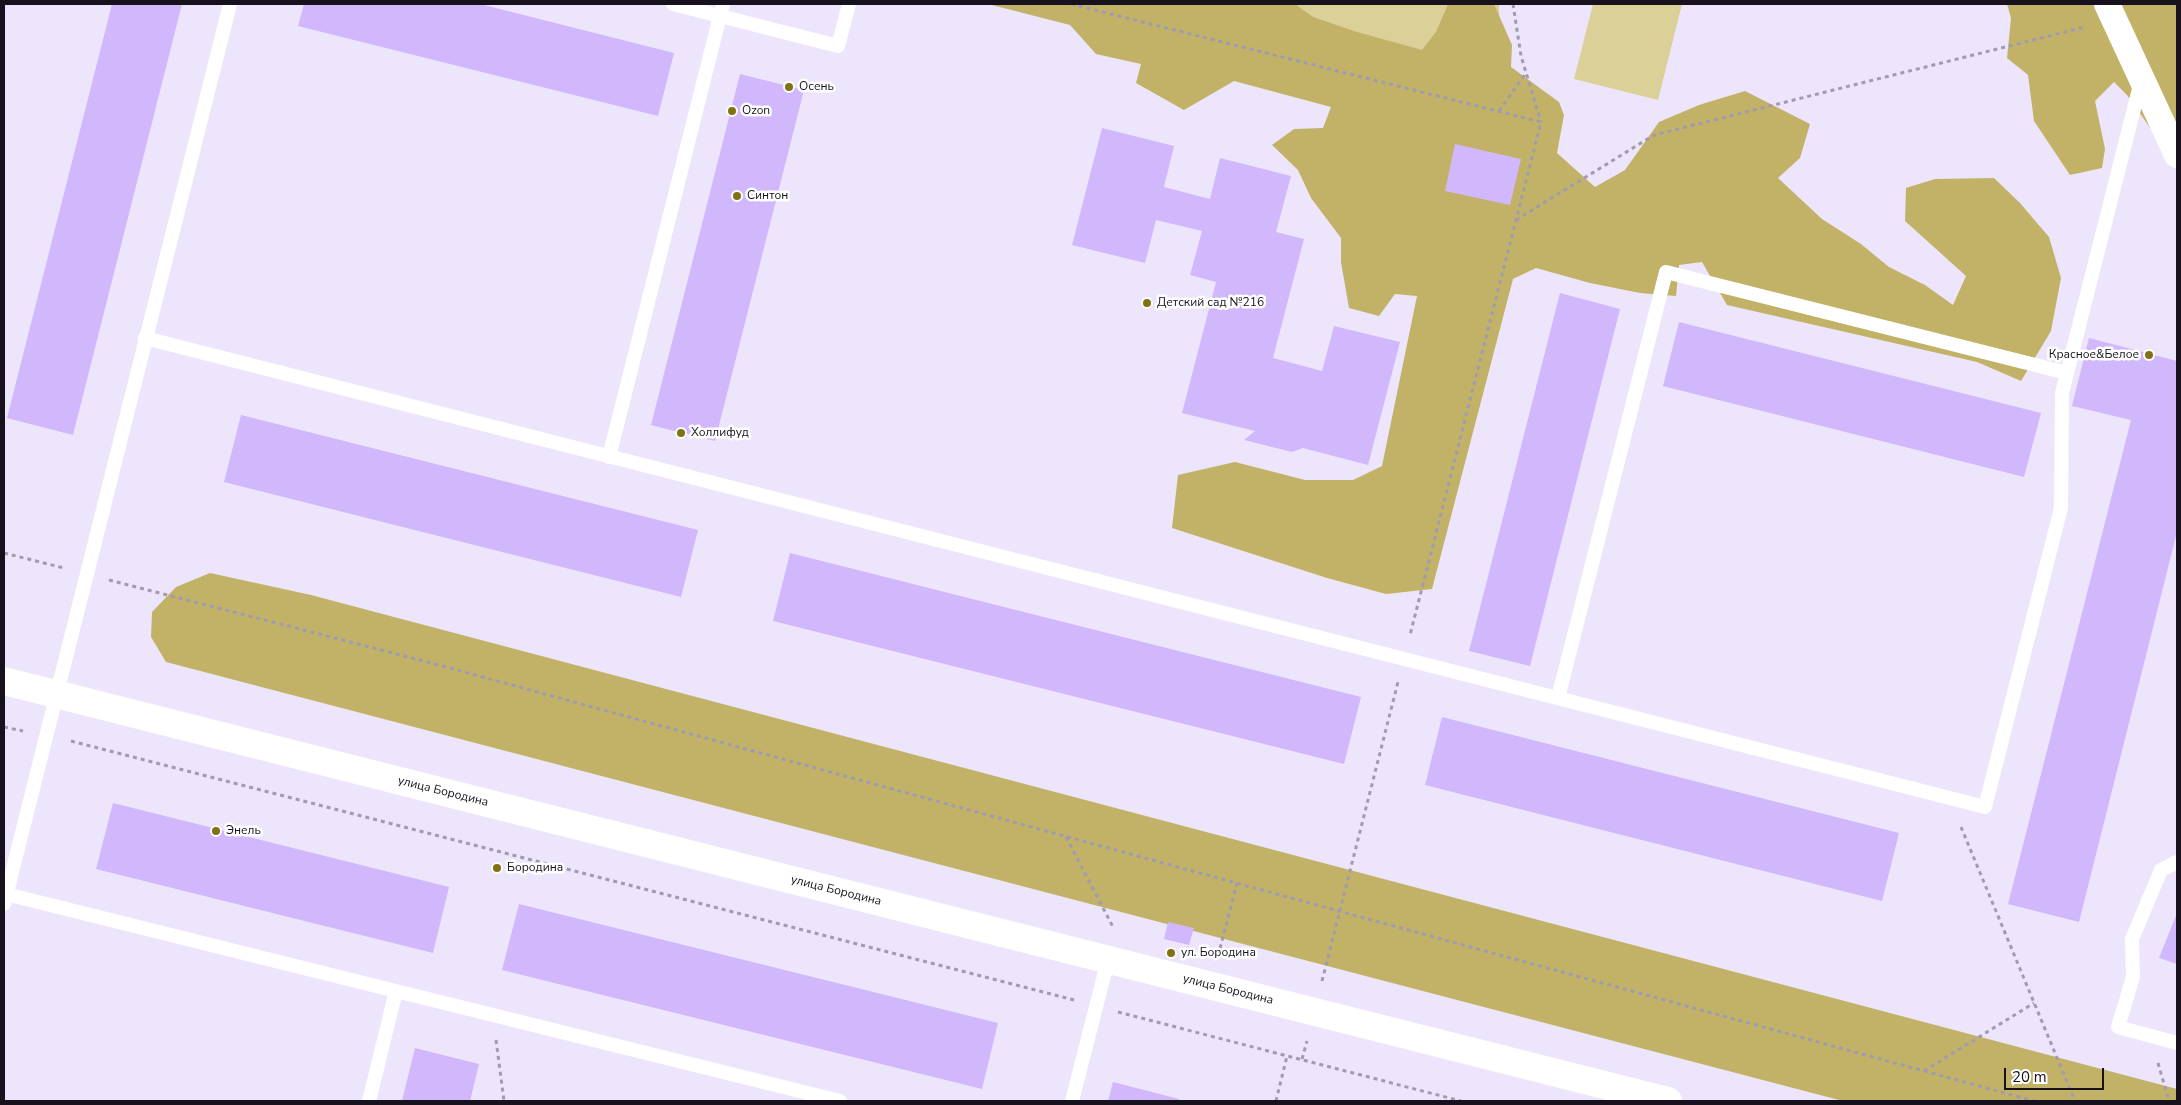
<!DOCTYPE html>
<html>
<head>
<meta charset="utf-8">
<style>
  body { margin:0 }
  #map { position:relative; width:2181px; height:1105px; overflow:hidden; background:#ede5fb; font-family:"Nunito Sans",sans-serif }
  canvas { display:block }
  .frame { position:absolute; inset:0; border:5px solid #16111d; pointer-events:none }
  .scale { position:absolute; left:2004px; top:1068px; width:100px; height:22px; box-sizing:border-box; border:2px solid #16111d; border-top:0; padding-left:6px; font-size:15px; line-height:18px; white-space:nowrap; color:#16111d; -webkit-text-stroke:4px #fff; paint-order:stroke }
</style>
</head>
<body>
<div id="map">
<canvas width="2181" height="1105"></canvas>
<div class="frame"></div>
<div class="scale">20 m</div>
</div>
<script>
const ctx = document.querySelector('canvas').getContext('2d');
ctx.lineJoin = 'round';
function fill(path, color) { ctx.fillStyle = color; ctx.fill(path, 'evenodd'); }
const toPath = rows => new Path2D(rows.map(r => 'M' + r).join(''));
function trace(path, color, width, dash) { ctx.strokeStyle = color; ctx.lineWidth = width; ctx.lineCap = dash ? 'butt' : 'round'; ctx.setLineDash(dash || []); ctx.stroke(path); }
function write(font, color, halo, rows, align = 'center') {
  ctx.font = font + ' "Nunito Sans",sans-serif'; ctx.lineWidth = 5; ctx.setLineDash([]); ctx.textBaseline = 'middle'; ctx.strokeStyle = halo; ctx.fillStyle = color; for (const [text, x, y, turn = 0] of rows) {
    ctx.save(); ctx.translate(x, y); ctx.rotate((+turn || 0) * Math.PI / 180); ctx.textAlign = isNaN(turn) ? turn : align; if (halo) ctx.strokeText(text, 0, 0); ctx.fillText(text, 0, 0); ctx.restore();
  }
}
fill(toPath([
  [1150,4,1499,4,1500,78],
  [1593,4,1682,4,1658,100,1574,79]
]), '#dbd098');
fill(toPath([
  [988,4,1295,4,1313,17,1357,32,1422,50,1436,32,1448,4,1494,4,1512,45,1511,67,1559,102,1564,115,1557,153,1595,187,1625,170,1659,122,1699,105,1745,91,1810,124,1800,158,1778,178,1822,219,1861,244,1889,267,1925,285,1953,305,1966,276,1905,221,1906,188,1935,179,1994,178,2020,203,2049,237,2061,278,2051,331,2021,381,1977,362,1727,305,1702,262,1679,265,1676,296,1640,293,1590,283,1536,268,1513,279,1432,589,1386,594,1327,578,1172,528,1178,475,1235,462,1305,480,1353,480,1382,466,1417,296,1395,294,1379,316,1349,308,1341,262,1341,238,1311,198,1298,170,1272,145,1294,129,1323,128,1331,107,1234,81,1184,110,1136,83,1141,64,1096,54,1070,25],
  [2007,4,2177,4,2177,131,2160,142,2127,95,2114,82,2095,101,2105,149,2102,168,2070,175,2034,121,2028,75,2007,58,2011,18],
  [210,573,311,595,2177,1089,2177,1101,1843,1101,166,662,151,637,152,612,176,587]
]), '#c1b267');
fill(toPath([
  [112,4,182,4,73,435,7,418],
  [304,4,480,4,674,53,658,116,298,26],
  [740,74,804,90,715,441,651,425],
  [1102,128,1174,146,1164,187,1210,199,1220,158,1291,176,1276,232,1304,239,1273,358,1322,371,1334,326,1400,342,1368,465,1303,448,1292,452,1244,440,1255,431,1182,413,1216,282,1190,275,1202,231,1156,220,1145,263,1072,245],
  [1455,144,1521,159,1510,205,1445,191],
  [1560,293,1620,309,1530,666,1469,651],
  [1679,322,2041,413,2024,477,1663,386],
  [2089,338,2177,361,2177,532,2079,922,2008,904,2131,420,2072,406],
  [241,415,698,530,681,597,224,482],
  [790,553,1361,697,1344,764,773,621],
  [1442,717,1899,833,1882,901,1425,785],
  [113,803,449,887,433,953,96,869],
  [519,904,998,1023,982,1089,502,970],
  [2177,913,2177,964,2159,958],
  [1168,922,1194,928,1189,945,1164,939],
  [415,1048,479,1064,470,1101,402,1101],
  [1113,1082,1179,1099,1178,1101,1108,1101]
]), '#d1b7fb');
trace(toPath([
  [1071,4,1541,122,1410,635],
  [1513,4,1521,56,1541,122],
  [1499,111,1526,73],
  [1516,220,1654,135,2085,27],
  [4,553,64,568],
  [109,580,424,661,2034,1101],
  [4,727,23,731],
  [71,741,1074,1000],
  [1961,827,2075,1101],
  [1066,837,1114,929],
  [1218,956,1237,883],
  [1322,981,1398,682],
  [1118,1012,1461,1101],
  [496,1040,504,1101],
  [1302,1059,1307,1041],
  [2158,1063,2169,1101],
  [1924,1071,2034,1003],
  [1276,1101,1287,1056]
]), '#a29bad', 3, [4, 4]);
trace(toPath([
  [673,4,838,46,849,4],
  [145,338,1985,807,2061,508,2062,393,2141,81],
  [609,457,723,4],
  [1558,698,1666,272,2067,373],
  [2177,862,2161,870,2132,939,2133,977,2118,1027,2177,1043],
  [6,894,396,991,369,1101],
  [4,904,230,4],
  [396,991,840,1101],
  [1072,1101,1108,960]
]), '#fff', 14);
trace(toPath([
  [2107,4,2177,155]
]), '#fff', 26);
trace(toPath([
  [4,681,1668,1101]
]), '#fff', 28);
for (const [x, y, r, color] of [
  [789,87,5,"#817111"],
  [732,111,5,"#817111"],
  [737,196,5,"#817111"],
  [1147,303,5,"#817111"],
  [2149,355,5,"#817111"],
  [681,433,5,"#817111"],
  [216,831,5,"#817111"],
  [497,868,5,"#817111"],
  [1171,953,5,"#817111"]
]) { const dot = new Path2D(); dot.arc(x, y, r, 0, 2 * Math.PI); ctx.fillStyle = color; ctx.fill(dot); trace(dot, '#fff', 2); }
write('12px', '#16111d', '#fff', [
  ["Осень",799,87],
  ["Ozon",742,111],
  ["Синтон",747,196],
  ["Детский сад №216",1157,303],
  ["Красное&Белое",2139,355,"right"],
  ["Холлифуд",691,433],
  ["Энель",226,831],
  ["Бородина",507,868],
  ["ул. Бородина",1181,953]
], 'left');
write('12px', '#16111d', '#fff', [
  ["улица Бородина",443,792,14],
  ["улица Бородина",836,891,14],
  ["улица Бородина",1228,990,14]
]);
</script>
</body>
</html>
